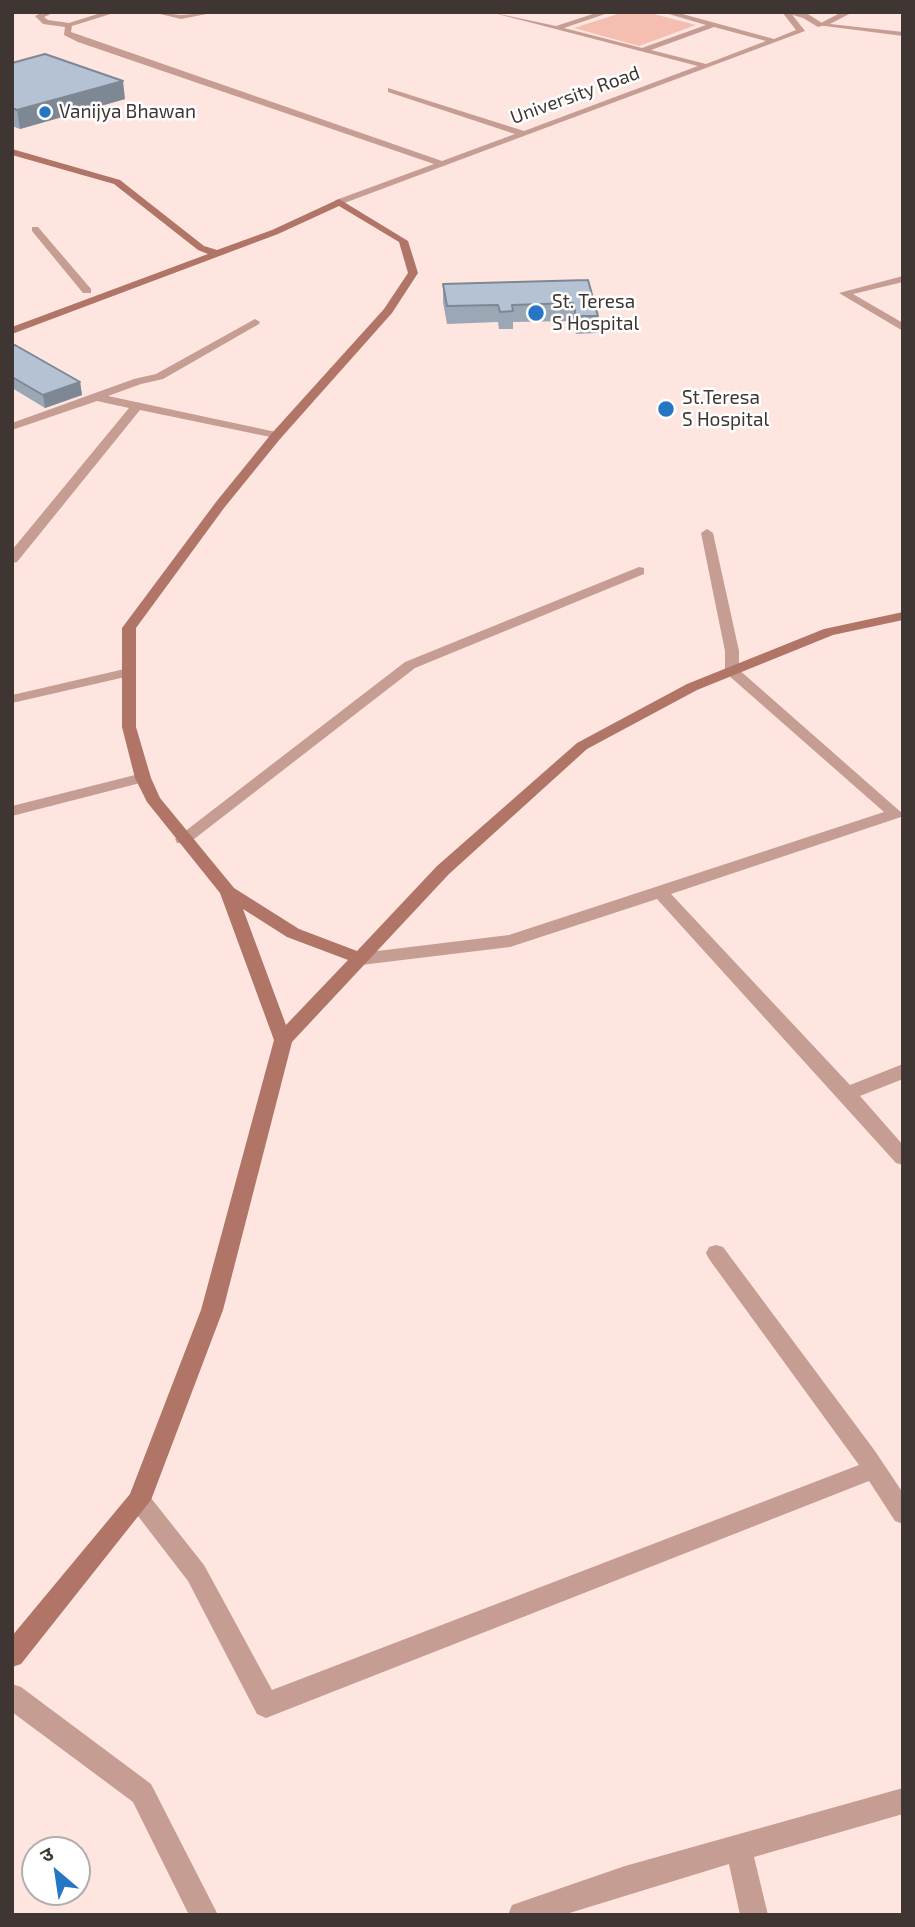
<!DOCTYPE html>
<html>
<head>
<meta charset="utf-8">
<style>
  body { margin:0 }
  #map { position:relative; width:915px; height:1927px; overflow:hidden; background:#fee5df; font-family:"Exo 2","Noto Sans Devanagari",sans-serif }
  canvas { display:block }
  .frame { position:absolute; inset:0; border:14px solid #3f3533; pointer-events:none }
  .north { position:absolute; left:21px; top:1836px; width:70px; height:70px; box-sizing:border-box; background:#fff; border:2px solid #b2aead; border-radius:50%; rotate:331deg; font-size:19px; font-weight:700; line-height:28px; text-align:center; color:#3f3533 }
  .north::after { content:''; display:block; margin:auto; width:24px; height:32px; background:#2576c5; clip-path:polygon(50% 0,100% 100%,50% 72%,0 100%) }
</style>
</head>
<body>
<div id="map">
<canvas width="915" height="1927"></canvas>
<div class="frame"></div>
<div class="north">उ</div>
</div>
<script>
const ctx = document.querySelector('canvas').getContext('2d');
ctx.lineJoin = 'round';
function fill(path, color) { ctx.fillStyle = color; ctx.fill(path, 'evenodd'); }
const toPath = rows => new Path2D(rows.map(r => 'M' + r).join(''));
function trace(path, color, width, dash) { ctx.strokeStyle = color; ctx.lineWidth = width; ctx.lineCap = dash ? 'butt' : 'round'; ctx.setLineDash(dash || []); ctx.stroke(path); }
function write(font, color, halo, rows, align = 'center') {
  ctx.font = font + ' "Exo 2",sans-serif'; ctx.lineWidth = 5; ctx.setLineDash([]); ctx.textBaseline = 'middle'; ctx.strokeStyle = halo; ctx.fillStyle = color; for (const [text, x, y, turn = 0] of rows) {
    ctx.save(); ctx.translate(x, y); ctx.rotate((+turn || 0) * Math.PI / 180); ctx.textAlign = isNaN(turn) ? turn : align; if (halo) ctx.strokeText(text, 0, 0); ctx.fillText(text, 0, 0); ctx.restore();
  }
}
fill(toPath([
  [624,12,646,12,696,25,639,46,574,28]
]), '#f4beb0');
fill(toPath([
  [43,12,55,12,44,17,48,20,69,23,104,12,117,12,72,26,71,32,442,161,515,134,388,92,388,88,524,131,698,66,490,12,556,26,599,12,611,12,564,28,642,48,706,25,662,12,675,12,774,39,796,30,782,12,790,12,805,31,339,205,334,202,336,200,434,164,78,42,64,35,65,27,43,24,35,16,43,12],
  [714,27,766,41,706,64,651,50,714,27],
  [152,12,181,15,217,12,181,19,152,12],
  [842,12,853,12,830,24,903,32,903,36,817,25,842,12],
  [707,529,713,533,739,651,739,671,732,675,725,671,725,651,701,533,707,529]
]), '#c69d92');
fill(toPath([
  [783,12,808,14,825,25,818,27,803,18,783,12],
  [32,227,38,227,91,289,91,293,83,293,32,231,32,227],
  [903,276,903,282,853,294,903,323,903,331,839,293,903,276],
  [255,319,260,322,259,324,163,379,141,384,108,396,276,432,282,436,280,439,140,410,17,562,12,563,12,550,129,408,97,401,12,430,12,423,134,379,156,374,255,319],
  [639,567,644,568,644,574,415,668,189,843,177,843,175,839,405,662,639,567],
  [732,667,737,668,903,814,901,817,671,894,850,1085,903,1064,903,1079,860,1096,903,1145,903,1165,896,1163,657,899,510,947,361,965,352,959,361,953,509,935,884,812,727,674,725,671,727,668,732,667],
  [129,668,136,672,134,675,12,703,12,695,129,668],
  [143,773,148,775,151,778,148,781,12,816,12,806,143,773],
  [716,1245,723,1247,875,1451,903,1493,903,1524,895,1521,869,1481,266,1718,257,1714,188,1581,131,1507,127,1500,131,1493,139,1489,147,1493,204,1565,272,1690,859,1465,709,1259,706,1253,709,1247,716,1245],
  [12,1684,21,1687,151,1784,218,1915,189,1915,133,1802,12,1712,12,1684],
  [903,1788,903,1814,754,1857,768,1915,740,1915,729,1864,563,1915,508,1915,512,1905,625,1866,903,1788]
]), '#c69d92');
fill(toPath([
  [12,149,120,180,204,246,217,250,272,230,339,199,408,241,418,273,392,313,280,439,224,508,136,628,136,727,151,778,160,798,234,888,299,929,357,951,437,866,577,743,687,684,824,629,903,612,903,620,833,635,697,690,587,749,449,874,292,1042,223,1310,151,1500,21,1664,12,1667,12,1636,130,1494,201,1310,274,1040,220,893,147,802,135,778,122,727,122,628,216,502,272,433,384,309,408,273,399,242,339,206,278,234,12,334,12,327,208,254,198,250,114,184,12,155,12,149],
  [243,909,287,937,348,960,286,1025,243,909]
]), '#b17567');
fill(toPath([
  [12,63,125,99,20,129,12,126],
  [588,280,598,316,597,333,576,334,572,321,513,322,513,329,499,329,498,322,447,324,443,302,443,284],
  [12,346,80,382,82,395,45,408,12,388]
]), '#9ba7b5');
fill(toPath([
  [123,81,125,99,20,129,17,110],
  [80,382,82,395,45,408,43,395]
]), '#7e8894');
const building = toPath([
  [45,54,123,81,17,110,12,108,12,63,45,54],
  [588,280,598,316,576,316,573,303,512,305,513,311,500,312,498,305,447,306,443,284,588,280],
  [15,345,80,382,43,395,12,377,12,346,15,345]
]);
fill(building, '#b4c2d3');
trace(building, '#7e8894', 2);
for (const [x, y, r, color] of [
  [45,112,7,"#2576c5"],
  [536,313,9,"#2576c5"],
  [666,409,9,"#2576c5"]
]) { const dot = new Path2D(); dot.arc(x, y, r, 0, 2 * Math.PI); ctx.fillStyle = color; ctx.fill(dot); trace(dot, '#fff', 2.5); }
write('19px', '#3f3533', '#fff', [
  ["University Road",575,95,-20]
]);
write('19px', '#3f3533', '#fff', [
  ["Vanijya Bhawan",59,112],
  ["St. Teresa",552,302],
  ["S Hospital",552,324],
  ["St.Teresa",682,398],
  ["S Hospital",682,420]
], 'left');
</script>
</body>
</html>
